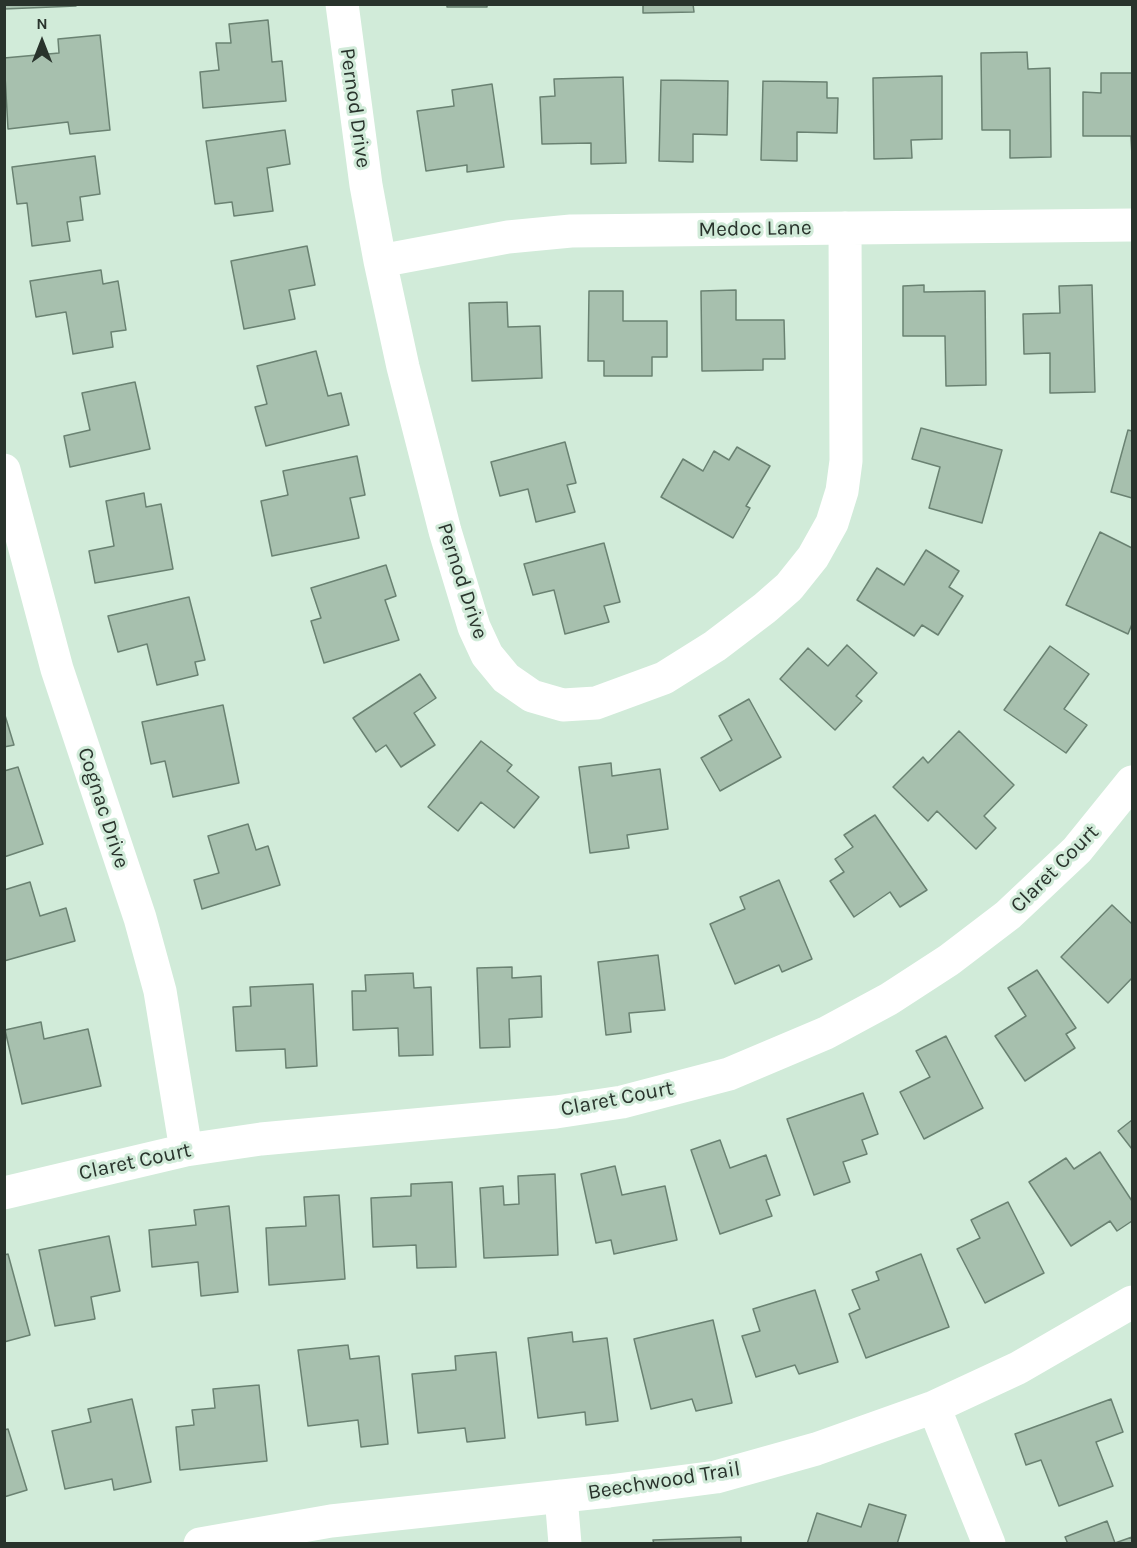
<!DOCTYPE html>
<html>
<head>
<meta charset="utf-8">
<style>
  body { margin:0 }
  #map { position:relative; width:1137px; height:1548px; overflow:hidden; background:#d1ebd9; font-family:Karla,sans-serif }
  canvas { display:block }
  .frame { position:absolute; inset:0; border:6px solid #29332c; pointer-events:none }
  .north { position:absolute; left:12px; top:12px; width:60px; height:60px; -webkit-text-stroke:4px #d1ebd9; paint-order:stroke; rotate:0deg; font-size:16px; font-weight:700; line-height:24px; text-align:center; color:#29332c }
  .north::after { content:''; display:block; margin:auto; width:21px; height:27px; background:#29332c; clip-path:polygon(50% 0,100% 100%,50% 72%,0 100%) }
</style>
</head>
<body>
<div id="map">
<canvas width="1137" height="1548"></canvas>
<div class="frame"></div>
<div class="north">N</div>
</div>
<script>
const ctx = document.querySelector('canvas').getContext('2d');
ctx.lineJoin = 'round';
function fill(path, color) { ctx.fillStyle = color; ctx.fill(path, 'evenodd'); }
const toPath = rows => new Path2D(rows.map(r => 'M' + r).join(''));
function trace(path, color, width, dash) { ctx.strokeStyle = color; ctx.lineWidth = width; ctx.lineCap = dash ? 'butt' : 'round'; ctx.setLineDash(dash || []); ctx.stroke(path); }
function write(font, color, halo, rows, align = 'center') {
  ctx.font = font + ' Karla,sans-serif'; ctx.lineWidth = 6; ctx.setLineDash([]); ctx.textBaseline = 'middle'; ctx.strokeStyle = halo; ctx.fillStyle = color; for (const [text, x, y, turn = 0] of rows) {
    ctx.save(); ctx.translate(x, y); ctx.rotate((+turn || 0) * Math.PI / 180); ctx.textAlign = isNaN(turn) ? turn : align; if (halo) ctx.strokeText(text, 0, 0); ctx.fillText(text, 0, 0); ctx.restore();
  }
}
const building = toPath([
  [4,4,76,4,76,6,4,9,4,4],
  [447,4,487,4,487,7,447,7,447,4],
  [643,4,693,4,694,12,643,13,643,4],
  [268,20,272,62,282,61,286,101,203,108,200,72,219,70,216,43,231,43,229,24,268,20],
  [100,35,110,130,70,134,68,122,8,129,4,58,59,53,58,39,100,35],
  [1027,52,1028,69,1050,68,1051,157,1010,158,1010,130,982,130,981,53,1027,52],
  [1101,73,1132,73,1132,156,1131,136,1083,136,1083,92,1101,93,1101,73],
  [942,76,942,139,911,140,912,158,874,159,873,78,942,76],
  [623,77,626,163,591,164,591,143,542,144,540,97,555,96,554,79,623,77],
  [661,80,728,81,727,135,693,134,693,162,659,161,661,80],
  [763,81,827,82,827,98,838,98,837,133,797,132,797,161,761,160,763,81],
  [492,84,504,167,467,172,467,165,426,171,417,111,454,106,452,90,492,84],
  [285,130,290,164,267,168,273,211,234,216,232,202,215,204,206,141,285,130],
  [95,156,100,194,80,197,83,220,67,222,70,241,32,246,27,203,17,204,12,167,95,156],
  [307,246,315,285,289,290,295,319,244,329,231,261,307,246],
  [101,270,103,284,118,281,126,330,111,332,113,347,73,354,66,312,36,317,30,281,101,270],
  [924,285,924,292,985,291,986,385,946,386,945,336,903,336,903,286,924,285],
  [1092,285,1095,392,1050,393,1050,353,1024,354,1023,314,1060,313,1059,286,1092,285],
  [736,290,736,320,784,320,785,359,763,359,763,370,702,371,701,291,736,290],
  [589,291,623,291,623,321,667,321,667,357,652,357,652,376,604,376,604,361,588,361,589,291],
  [507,302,508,327,540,326,542,378,472,381,469,303,507,302],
  [316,351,328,396,341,393,349,425,266,446,255,407,267,404,257,366,316,351],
  [135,382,150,449,70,467,64,436,90,430,82,393,135,382],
  [921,428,1002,450,982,523,929,508,940,467,912,459,921,428],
  [1128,430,1132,431,1132,498,1111,492,1128,430],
  [565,442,576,483,567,485,575,512,536,522,528,489,500,496,491,462,565,442],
  [737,447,770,466,746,506,750,508,733,538,661,497,683,459,703,471,714,451,729,460,737,447],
  [357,456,365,495,350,498,359,538,272,556,261,501,288,495,283,471,357,456],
  [144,493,146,507,161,504,173,569,95,583,89,551,114,546,106,501,144,493],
  [1100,532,1132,548,1132,624,1128,634,1066,605,1100,532],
  [604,543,620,602,604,606,609,622,565,634,554,590,533,595,524,564,604,543],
  [926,550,959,571,949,587,963,596,938,635,922,625,914,636,857,600,877,568,904,585,926,550],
  [386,565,396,596,385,600,399,640,324,663,311,621,321,618,311,588,386,565],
  [189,597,205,660,195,662,198,675,157,685,147,644,118,652,108,616,189,597],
  [847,645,877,673,856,696,862,701,835,730,780,679,808,648,828,666,847,645],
  [1050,646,1089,674,1064,709,1087,725,1066,753,1004,710,1050,646],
  [420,674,436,698,414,713,435,745,401,767,386,745,376,752,353,718,420,674],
  [749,699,781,757,720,791,701,758,732,740,719,716,749,699],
  [223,705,239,783,173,797,165,761,151,764,142,722,223,705],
  [4,712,14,745,4,747,4,712],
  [959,731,1014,785,984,816,996,828,976,849,937,811,928,821,893,787,923,757,928,763,959,731],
  [481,741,512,765,507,771,539,797,514,828,481,802,458,831,428,807,481,741],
  [611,763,612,776,660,769,668,829,627,835,629,848,590,853,579,767,611,763],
  [18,767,43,844,4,857,4,771,18,767],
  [875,815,927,890,900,907,890,892,854,917,830,881,844,872,835,859,853,847,844,835,875,815],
  [248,824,256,850,268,846,280,885,202,909,194,880,219,873,208,836,248,824],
  [779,880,812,959,782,972,779,965,735,984,710,924,745,909,740,897,779,880],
  [30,882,40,916,66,908,75,941,4,961,4,890,30,882],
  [1112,905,1132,924,1132,978,1108,1003,1061,957,1112,905],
  [658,955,665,1010,629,1013,631,1032,606,1035,598,962,658,955],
  [512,967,512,978,541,976,542,1017,509,1019,510,1047,480,1048,477,968,512,967],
  [1037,970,1076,1028,1066,1034,1075,1048,1025,1081,995,1036,1026,1016,1008,988,1037,970],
  [413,973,414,988,431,987,433,1055,399,1056,398,1028,353,1030,352,991,366,991,365,975,413,973],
  [313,984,317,1066,286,1068,285,1049,236,1051,233,1007,251,1006,250,987,313,984],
  [41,1022,44,1039,88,1029,101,1086,22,1104,5,1030,41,1022],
  [946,1036,983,1108,924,1139,900,1092,930,1077,916,1051,946,1036],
  [863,1093,878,1134,862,1140,867,1154,843,1162,850,1182,814,1195,787,1119,863,1093],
  [1132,1120,1132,1149,1118,1131,1132,1120],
  [720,1140,730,1168,766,1155,780,1195,766,1200,772,1216,720,1234,691,1150,720,1140],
  [1100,1152,1132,1201,1132,1221,1117,1231,1110,1221,1071,1246,1029,1182,1066,1158,1074,1169,1100,1152],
  [615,1166,622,1195,665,1186,677,1240,614,1254,611,1240,596,1243,581,1174,615,1166],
  [555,1174,558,1255,484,1258,480,1188,503,1186,504,1205,519,1204,518,1176,555,1174],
  [452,1182,456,1267,417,1268,416,1245,373,1247,371,1198,411,1196,411,1184,452,1182],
  [339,1195,345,1279,269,1285,266,1228,306,1226,304,1197,339,1195],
  [1008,1202,1044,1273,985,1303,957,1249,980,1238,971,1220,1008,1202],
  [229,1206,238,1292,201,1296,198,1262,152,1267,149,1230,196,1225,194,1210,229,1206],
  [109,1236,120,1291,91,1297,95,1319,55,1326,39,1250,109,1236],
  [8,1254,30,1335,4,1342,4,1255,8,1254],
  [921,1254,949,1327,866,1358,849,1314,860,1309,852,1290,879,1280,876,1272,921,1254],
  [815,1290,838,1362,799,1374,795,1365,756,1377,742,1336,760,1331,753,1309,815,1290],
  [713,1320,732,1403,696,1411,692,1399,651,1409,634,1339,713,1320],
  [572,1332,573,1342,607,1338,618,1421,586,1425,585,1412,538,1418,528,1338,572,1332],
  [348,1345,350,1359,379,1356,388,1444,361,1447,358,1420,308,1426,298,1350,348,1345],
  [496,1352,505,1438,467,1442,465,1428,418,1433,412,1374,456,1370,455,1356,496,1352],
  [259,1385,267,1461,180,1470,176,1427,194,1425,192,1410,215,1408,213,1389,259,1385],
  [132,1399,151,1482,114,1490,112,1479,65,1489,52,1431,91,1422,88,1409,132,1399],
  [1111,1399,1123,1432,1096,1442,1113,1486,1059,1506,1041,1460,1026,1465,1015,1434,1111,1399],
  [8,1429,27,1490,4,1497,4,1430,8,1429],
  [869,1504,906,1515,897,1544,807,1544,817,1513,861,1527,869,1504],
  [1107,1521,1115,1543,1132,1537,1132,1544,1068,1544,1065,1537,1107,1521],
  [741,1537,741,1544,654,1544,653,1540,741,1537]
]);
fill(building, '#a7c0ae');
trace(building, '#6a8272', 1.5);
trace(toPath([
  [342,4,366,185,380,261,403,367,445,531,474,627,487,655,506,678,532,696,563,705,596,703,664,678,715,646,765,608,789,587,813,557,832,523,842,491,846,461,845,228],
  [380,261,508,237,571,231,1132,225],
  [4,470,57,669,140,918,160,991,186,1150],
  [4,1193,186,1150,261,1139,556,1112,622,1102,729,1074,826,1033,889,999,949,960,1008,915,1077,850,1132,782],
  [934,1407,989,1544],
  [561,1496,565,1544],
  [200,1544,331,1521,609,1491,716,1477,816,1449,934,1407,1018,1368,1132,1302]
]), '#fff', 33);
write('21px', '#29332c', '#d1ebd9', [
  ["Pernod Drive",355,108,82],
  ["Medoc Lane",755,229,-1],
  ["Pernod Drive",462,581,72],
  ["Cognac Drive",103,808,72],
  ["Claret Court",1055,869,-45],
  ["Claret Court",617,1099,-11],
  ["Claret Court",135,1162,-12],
  ["Beechwood Trail",664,1481,-9]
]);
</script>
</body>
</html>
